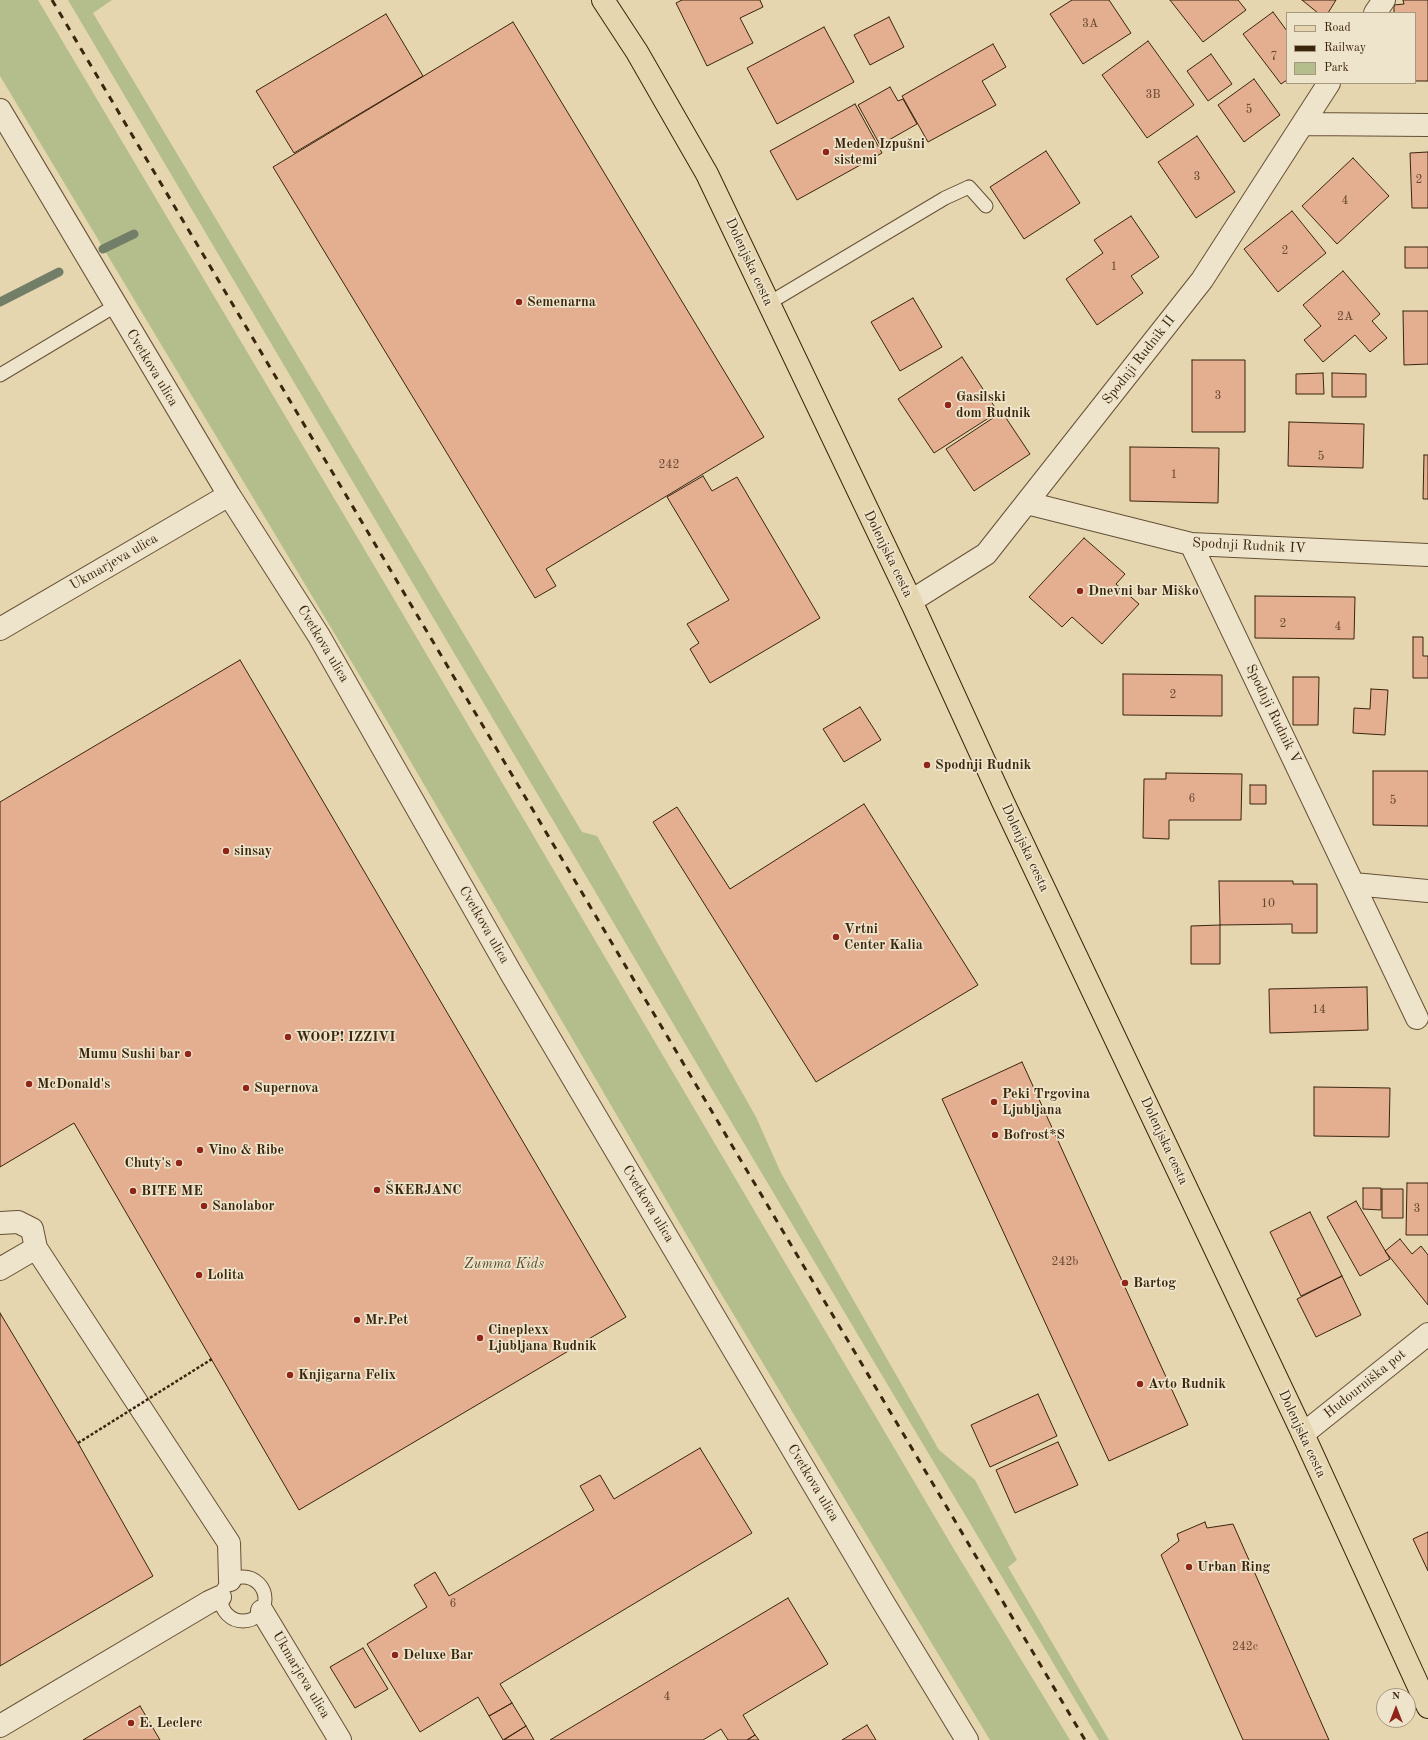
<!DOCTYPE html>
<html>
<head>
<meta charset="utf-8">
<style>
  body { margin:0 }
  #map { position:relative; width:1428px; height:1740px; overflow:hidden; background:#e5d6af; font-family:"Old Standard TT",serif }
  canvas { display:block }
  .legend { position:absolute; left:1286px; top:12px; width:130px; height:72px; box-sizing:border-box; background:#eee4cb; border:1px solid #a6987f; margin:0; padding:5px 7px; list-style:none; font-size:12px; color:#3a250d }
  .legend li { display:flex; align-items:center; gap:8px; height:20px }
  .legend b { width:20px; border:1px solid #a6987f }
  .north { position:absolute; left:1376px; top:1688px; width:40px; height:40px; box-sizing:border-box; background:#eee4cb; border:1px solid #a6987f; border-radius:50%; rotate:0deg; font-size:11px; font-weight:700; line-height:16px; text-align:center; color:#3a250d }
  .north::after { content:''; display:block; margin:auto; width:14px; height:18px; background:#8f2418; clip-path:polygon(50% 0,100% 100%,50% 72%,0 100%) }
</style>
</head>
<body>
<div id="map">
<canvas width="1428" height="1740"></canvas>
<ul class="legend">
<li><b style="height:5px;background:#e5d6af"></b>Road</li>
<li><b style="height:5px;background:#3a250d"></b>Railway</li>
<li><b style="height:11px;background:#b4be8c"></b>Park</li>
</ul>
<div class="north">N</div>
</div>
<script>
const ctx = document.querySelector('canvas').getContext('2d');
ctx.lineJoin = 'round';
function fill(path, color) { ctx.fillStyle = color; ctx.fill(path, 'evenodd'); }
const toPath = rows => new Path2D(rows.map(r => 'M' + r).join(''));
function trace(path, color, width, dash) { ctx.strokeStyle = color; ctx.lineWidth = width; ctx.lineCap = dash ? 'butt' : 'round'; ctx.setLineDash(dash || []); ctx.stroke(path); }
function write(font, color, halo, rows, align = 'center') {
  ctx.font = font + ' "Old Standard TT",serif'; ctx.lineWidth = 3.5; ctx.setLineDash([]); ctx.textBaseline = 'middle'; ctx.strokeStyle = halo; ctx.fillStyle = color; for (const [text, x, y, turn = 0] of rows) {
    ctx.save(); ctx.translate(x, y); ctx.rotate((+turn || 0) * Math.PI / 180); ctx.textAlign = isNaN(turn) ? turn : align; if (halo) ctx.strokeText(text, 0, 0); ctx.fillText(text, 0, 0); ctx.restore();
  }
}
fill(toPath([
  [0,0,38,0,391,594,952,1546,1070,1740,990,1740,714,1282,387,721,0,76],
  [68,0,112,0,93,13,582,832,597,836,756,1117,781,1173,939,1450,975,1480,1017,1560,1008,1567,1109,1740,1099,1740,742,1140]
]), '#b4be8c');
trace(toPath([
  [103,249,134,234],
  [0,302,59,272]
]), '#727e68', 9);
const building = toPath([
  [682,0,760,0,763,7,740,18,753,43,707,66,676,3,682,0],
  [1072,0,1109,0,1131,33,1083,64,1050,14,1072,0],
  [1170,0,1238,0,1246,10,1203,42,1170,0],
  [1302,0,1336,0,1328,13,1318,13,1302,0],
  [1403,0,1428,0,1428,81,1415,81,1415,13,1394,13,1394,5,1404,4,1403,0],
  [1273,12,1287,31,1287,80,1281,84,1243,34,1273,12],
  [386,14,423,76,294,153,256,91,386,14],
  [889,17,904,47,870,65,854,35,889,17],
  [513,22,764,437,546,569,556,586,535,598,273,167,513,22],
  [824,27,854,82,777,124,747,68,824,27],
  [1148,41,1194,105,1147,138,1102,75,1148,41],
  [993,44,1006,67,982,81,996,105,928,142,902,96,993,44],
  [1211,54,1232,84,1208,101,1187,71,1211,54],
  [1254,79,1280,115,1244,142,1218,105,1254,79],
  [890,87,898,101,903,99,917,124,880,145,858,105,890,87],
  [855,104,882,153,797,200,770,151,855,104],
  [1197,136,1235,192,1196,218,1158,162,1197,136],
  [1046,151,1080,203,1024,239,990,187,1046,151],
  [1428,152,1428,208,1412,208,1410,153,1428,152],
  [1353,158,1389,196,1337,244,1302,206,1353,158],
  [1292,211,1326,253,1278,292,1244,249,1292,211],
  [1131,216,1159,257,1131,276,1143,293,1097,325,1066,279,1103,253,1094,240,1131,216],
  [1405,247,1428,247,1428,268,1405,268,1405,247],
  [1343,271,1380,314,1372,321,1387,338,1370,352,1355,335,1323,362,1304,340,1321,326,1303,305,1343,271],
  [913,298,942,347,900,371,871,322,913,298],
  [1403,311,1428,311,1428,364,1404,365,1403,311],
  [962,357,998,412,934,453,898,399,962,357],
  [1192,360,1245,360,1245,432,1192,432,1192,360],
  [1323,373,1324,394,1296,394,1296,374,1323,373],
  [1332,373,1366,374,1366,397,1332,397,1332,373],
  [1002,412,1030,454,974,491,946,449,1002,412],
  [1289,422,1364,424,1363,468,1288,466,1289,422],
  [1130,447,1219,448,1218,503,1130,501,1130,447],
  [1424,455,1428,455,1428,499,1423,499,1424,455],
  [703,476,712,491,737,477,820,618,710,683,690,649,699,643,687,624,729,600,667,497,703,476],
  [1084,538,1125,574,1116,584,1139,604,1102,644,1072,617,1062,627,1029,597,1084,538],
  [1255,596,1355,597,1354,639,1255,638,1255,596],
  [1413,637,1423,637,1423,656,1428,656,1428,678,1413,678,1413,637],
  [240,660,626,1317,299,1510,74,1123,0,1167,0,802,240,660],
  [1123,674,1222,675,1222,716,1123,715,1123,674],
  [1293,677,1319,677,1318,725,1293,725,1293,677],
  [1371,689,1388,690,1385,735,1353,733,1354,708,1370,709,1371,689],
  [860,707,881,740,844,762,823,729,860,707],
  [1373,771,1428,771,1428,826,1373,825,1373,771],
  [1166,773,1242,774,1241,820,1169,820,1169,839,1143,838,1144,779,1166,779,1166,773],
  [1250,785,1266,785,1266,804,1250,804,1250,785],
  [864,804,978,985,816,1082,653,822,677,807,730,889,864,804],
  [1219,881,1293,881,1293,884,1317,884,1317,933,1292,933,1292,924,1220,925,1219,881],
  [1220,925,1220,964,1191,964,1191,926,1220,925],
  [1367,987,1368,1030,1270,1033,1269,989,1367,987],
  [1022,1062,1188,1425,1109,1461,942,1099,1022,1062],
  [1314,1087,1390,1088,1389,1137,1314,1136,1314,1087],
  [1407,1183,1428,1183,1428,1235,1406,1235,1407,1183],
  [1363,1188,1381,1188,1381,1210,1363,1209,1363,1188],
  [1382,1189,1403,1189,1403,1218,1382,1218,1382,1189],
  [1356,1201,1390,1259,1360,1276,1327,1217,1356,1201],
  [1310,1212,1342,1276,1301,1296,1270,1232,1310,1212],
  [1400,1239,1412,1254,1421,1246,1428,1255,1428,1305,1385,1251,1400,1239],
  [1342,1276,1361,1315,1316,1337,1297,1299,1342,1276],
  [0,1313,78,1443,153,1576,0,1666,0,1313],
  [1038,1394,1057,1436,990,1467,971,1425,1038,1394],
  [1058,1442,1078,1485,1015,1513,996,1470,1058,1442],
  [700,1448,752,1533,500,1684,512,1703,489,1716,478,1697,420,1732,367,1644,427,1607,414,1585,435,1572,449,1596,594,1510,580,1486,600,1475,614,1499,700,1448],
  [1205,1522,1207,1528,1233,1524,1329,1740,1243,1740,1161,1555,1179,1541,1177,1534,1205,1522],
  [1428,1532,1428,1571,1413,1539,1428,1532],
  [788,1598,828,1664,743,1715,755,1735,747,1740,728,1740,721,1729,703,1740,550,1740,788,1598],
  [363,1648,388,1689,355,1708,330,1667,363,1648],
  [512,1703,526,1726,503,1740,489,1716,512,1703],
  [140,1706,160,1740,83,1740,140,1706],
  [867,1725,876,1740,842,1740,867,1725],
  [526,1726,534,1740,504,1740,526,1726],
  [755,1735,759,1740,747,1740,755,1735]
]);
fill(building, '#e4ae90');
trace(building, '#3a250d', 1);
const lane = toPath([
  [769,303,945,198,969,187,986,206],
  [0,375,115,306],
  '221 1599a22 22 0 1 1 44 0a22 22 0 1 1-44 0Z'
]);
const street = toPath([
  [1375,13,1384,0],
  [0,110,229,495,319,636,512,975,883,1602,967,1740],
  [1303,124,1428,125],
  [1027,503,1191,544,1428,555],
  [1191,544,1417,1018],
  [911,601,986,554,1202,280,1329,83],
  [0,629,229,495],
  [1354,884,1428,891],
  [0,1223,18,1222,32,1229,36,1248,229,1543,230,1580],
  [0,1269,36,1248],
  [1303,1434,1428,1334],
  [262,1611,340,1740],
  [0,1726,209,1602,220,1597]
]);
const primary = toPath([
  [603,0,637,52,707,174,911,601,1003,802,1303,1434,1428,1707]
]);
trace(lane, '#655136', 15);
trace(street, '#655136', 24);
trace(primary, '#3a250d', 24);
trace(lane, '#eee4cb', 13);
trace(street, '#eee4cb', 22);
trace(primary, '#e5d6af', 22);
trace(toPath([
  [52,0,1085,1740]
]), '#3a250d', 3, [7, 7]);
trace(toPath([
  [78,1443,212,1359]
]), '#3a250d', 2.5, [3, 2]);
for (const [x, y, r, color] of [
  [826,152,4,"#8f2418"],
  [519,302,4,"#8f2418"],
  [948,405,4,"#8f2418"],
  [1080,591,4,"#8f2418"],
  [927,765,4,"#8f2418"],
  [226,851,4,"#8f2418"],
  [836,937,4,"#8f2418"],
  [288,1037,4,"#8f2418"],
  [188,1054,4,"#8f2418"],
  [29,1084,4,"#8f2418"],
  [246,1088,4,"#8f2418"],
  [994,1102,4,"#8f2418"],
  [995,1135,4,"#8f2418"],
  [200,1150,4,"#8f2418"],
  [179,1163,4,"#8f2418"],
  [377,1190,4,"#8f2418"],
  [133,1191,4,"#8f2418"],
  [204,1206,4,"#8f2418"],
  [199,1275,4,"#8f2418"],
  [1125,1283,4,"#8f2418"],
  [357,1320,4,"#8f2418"],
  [480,1338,4,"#8f2418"],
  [290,1375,4,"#8f2418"],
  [1140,1384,4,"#8f2418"],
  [1189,1567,4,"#8f2418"],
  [395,1655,4,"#8f2418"],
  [131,1723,4,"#8f2418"]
]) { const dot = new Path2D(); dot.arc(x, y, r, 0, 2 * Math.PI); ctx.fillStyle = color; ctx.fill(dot); trace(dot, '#eee4cb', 1.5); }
write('12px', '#64472e', null, [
  ["3A",1090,24],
  ["7",1274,57],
  ["3B",1153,95],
  ["5",1249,110],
  ["3",1197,177],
  ["2",1419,180],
  ["4",1345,201],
  ["2",1285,251],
  ["1",1114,267],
  ["2A",1345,317],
  ["3",1218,396],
  ["5",1321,457],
  ["242",669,465],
  ["1",1174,475],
  ["2",1283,624],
  ["4",1338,627],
  ["2",1173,695],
  ["6",1192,799],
  ["5",1393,801],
  ["10",1268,904],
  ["14",1319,1010],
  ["3",1417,1209],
  ["242b",1065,1262],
  ["6",453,1604],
  ["242c",1245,1647],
  ["4",667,1697]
]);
write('bold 14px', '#3a250d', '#eee4cb', [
  ["Meden Izpušni",834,144],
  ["sistemi",834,160],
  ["Semenarna",527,302],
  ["Gasilski",956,397],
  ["dom Rudnik",956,413],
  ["Dnevni bar Miško",1088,591],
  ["Spodnji Rudnik",935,765],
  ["sinsay",234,851],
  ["Vrtni",844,929],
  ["Center Kalia",844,945],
  ["WOOP! IZZIVI",296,1037],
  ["Mumu Sushi bar",180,1054,"right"],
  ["McDonald's",37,1084],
  ["Supernova",254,1088],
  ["Peki Trgovina",1002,1094],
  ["Ljubljana",1002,1110],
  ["Bofrost*S",1003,1135],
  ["Vino & Ribe",208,1150],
  ["Chuty's",171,1163,"right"],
  ["ŠKERJANC",385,1190],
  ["BITE ME",141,1191],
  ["Sanolabor",212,1206],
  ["Lolita",207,1275],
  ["Bartog",1133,1283],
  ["Mr.Pet",365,1320],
  ["Cineplexx",488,1330],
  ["Ljubljana Rudnik",488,1346],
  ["Knjigarna Felix",298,1375],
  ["Avto Rudnik",1148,1384],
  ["Urban Ring",1197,1567],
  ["Deluxe Bar",403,1655],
  ["E. Leclerc",139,1723]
], 'left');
write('14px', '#3a250d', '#eee4cb', [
  ["Dolenjska cesta",749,262,65],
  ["Spodnji Rudnik II",1139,360,-52],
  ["Cvetkova ulica",152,368,59],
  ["Spodnji Rudnik IV",1249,546,3],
  ["Dolenjska cesta",888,554,64],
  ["Ukmarjeva ulica",114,562,-30],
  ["Cvetkova ulica",323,644,59],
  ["Spodnji Rudnik V",1273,714,64],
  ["Dolenjska cesta",1025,848,65],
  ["Cvetkova ulica",484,925,60],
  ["Dolenjska cesta",1164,1141,65],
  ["Cvetkova ulica",648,1204,59],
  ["Hudourniška pot",1365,1384,-39],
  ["Dolenjska cesta",1302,1434,65],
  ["Cvetkova ulica",813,1483,59],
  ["Ukmarjeva ulica",301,1675,59]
]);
write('italic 14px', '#584b2d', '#eee4cb', [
  ["Zumma Kids",504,1264]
]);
</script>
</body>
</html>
